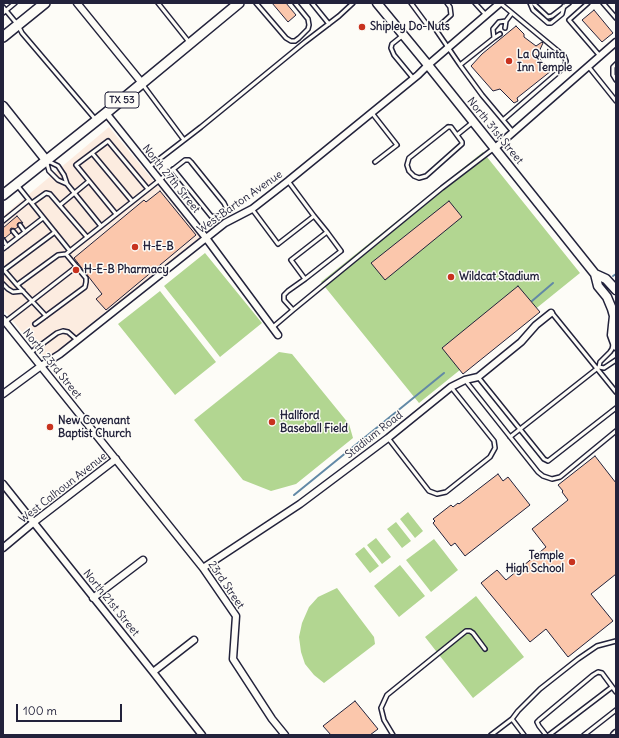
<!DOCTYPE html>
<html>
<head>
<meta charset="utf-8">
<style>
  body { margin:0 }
  #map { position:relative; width:619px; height:738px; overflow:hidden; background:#fdfcf7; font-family:Delius,sans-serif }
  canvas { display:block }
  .frame { position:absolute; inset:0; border:4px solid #22223b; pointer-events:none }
  .scale { position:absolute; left:16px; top:704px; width:106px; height:18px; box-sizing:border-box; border:2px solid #22223b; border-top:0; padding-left:5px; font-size:12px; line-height:14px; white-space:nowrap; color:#22223b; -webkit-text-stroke:3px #fdfcf7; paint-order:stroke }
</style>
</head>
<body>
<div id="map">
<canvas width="619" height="738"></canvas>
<div class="frame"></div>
<div class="scale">100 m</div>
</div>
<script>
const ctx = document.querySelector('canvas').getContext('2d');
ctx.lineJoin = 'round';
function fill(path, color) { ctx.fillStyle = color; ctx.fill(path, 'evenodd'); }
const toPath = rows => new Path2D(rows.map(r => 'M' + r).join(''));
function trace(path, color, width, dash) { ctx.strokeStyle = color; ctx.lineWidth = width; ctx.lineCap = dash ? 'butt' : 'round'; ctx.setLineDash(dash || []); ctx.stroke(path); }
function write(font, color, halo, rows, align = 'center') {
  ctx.font = font + ' Delius,sans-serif'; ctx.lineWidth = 3; ctx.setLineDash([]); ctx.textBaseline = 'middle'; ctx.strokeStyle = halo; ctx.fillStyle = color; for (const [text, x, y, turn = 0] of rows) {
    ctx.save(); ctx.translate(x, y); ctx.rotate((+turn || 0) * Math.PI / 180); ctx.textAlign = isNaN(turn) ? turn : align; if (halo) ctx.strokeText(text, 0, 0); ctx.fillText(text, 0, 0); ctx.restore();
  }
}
fill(toPath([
  [109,127,200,237,124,300,111,307,46,361,3,309,3,216]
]), '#fcece0');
fill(toPath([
  [483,152,580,273,419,403,321,282],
  [205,253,262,323,220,357,164,286],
  [160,291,216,362,175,395,118,324],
  [279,352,292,354,349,424,353,438,296,484,271,491,243,480,194,420],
  [408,512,423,531,415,538,400,519],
  [396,522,411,541,402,548,387,529],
  [376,538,391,557,382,564,367,545],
  [434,539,458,570,431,592,406,560],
  [364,547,379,566,370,573,355,554],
  [400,565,425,596,399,617,374,586],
  [337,588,374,637,375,644,324,683,314,675,305,664,301,652,299,637,302,623,309,607,318,597],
  [476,596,524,657,473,698,425,637]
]), '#b2d691');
trace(toPath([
  [613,276,616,274],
  [532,301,553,283],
  [294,495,444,373]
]), '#6289a6', 2);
const building = toPath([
  [272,3,286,3,296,15,288,22,272,3],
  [594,10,613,33,602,42,582,20,594,10],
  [516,26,524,34,524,37,536,46,542,42,543,43,537,56,551,71,517,98,518,101,514,103,500,89,493,91,471,66,482,54,516,26],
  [160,191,196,235,106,310,96,299,102,294,74,258,144,200,146,202,160,191],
  [449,201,462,217,385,280,371,263,449,201],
  [17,216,23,223,18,223,17,225,18,227,15,229,11,228,10,230,11,233,5,238,3,237,3,228,17,216],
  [518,286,540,312,463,374,442,348,518,286],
  [595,456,616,483,616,574,591,594,613,621,568,657,546,629,530,642,481,583,497,570,506,580,546,547,532,529,568,500,562,492,563,491,558,485,595,456],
  [498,474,503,481,508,477,530,505,465,556,455,543,451,546,433,523,435,521,433,519,451,505,453,507,458,503,459,504,498,474],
  [355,701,378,729,370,735,331,735,323,726,355,701]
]);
fill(building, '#fbc7ac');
trace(building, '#22223b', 1);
const lane = toPath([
  [158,3,189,42],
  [256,3,286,38,291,41,295,41,299,38,308,29,309,25,308,19,295,3],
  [312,3,329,24],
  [411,3,428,26,438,27,451,15,450,7,447,3],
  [475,3,486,15],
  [500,3,564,56,566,61,565,65,562,69,503,120],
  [530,3,533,10,548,23,551,23,556,19,562,14,564,6],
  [533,3,548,17,552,16,569,3],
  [588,3,569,20,600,56],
  [603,3,616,18],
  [3,7,18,25,22,33,96,120],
  [3,13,15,3],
  [434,27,460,65,482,95,513,132],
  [505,28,506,21,512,13],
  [402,36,392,44,391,48,394,55,413,78],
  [494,38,493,29,499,22,506,21],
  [616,64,613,67,613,75,616,80],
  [460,65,494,38,500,34],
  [588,66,616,101],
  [143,85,184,140],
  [372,113,397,145,375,162],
  [448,127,451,127,462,142,462,144,426,176,419,178,414,176,409,171,407,165,409,158,448,127],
  [457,135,473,122],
  [92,153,132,201],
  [46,160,58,166,64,175,67,184,58,180,49,171,46,160],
  [149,167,201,127,305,42,339,16,353,3],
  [67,184,101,226],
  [17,185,70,251],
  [32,203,46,193,50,194,87,237],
  [60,205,89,181],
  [252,209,278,244,314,216,288,181],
  [116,214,76,165,108,141,148,189],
  [314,216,327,232,291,260,305,279,341,251,327,232],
  [3,221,29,200],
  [20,225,25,232],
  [13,231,18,237],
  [3,240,7,246],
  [3,249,43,218],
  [4,270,55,232],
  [4,270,17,285],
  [3,284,8,289,13,292,23,291],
  [293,310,442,188,493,149],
  [552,313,616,392],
  [46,316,17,285,58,255,66,254],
  [5,322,76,267],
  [35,324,85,287,86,282,86,278,66,254,185,160,189,160,191,162,224,203,226,207,226,211,219,216,215,217,211,216,173,169],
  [273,327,293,310,284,300,284,295,288,291,305,279],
  [30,353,57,333,63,331,68,332,77,340],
  [599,367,604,368,616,360],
  [478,377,544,459,548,461,616,408],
  [465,380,538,472,543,476,552,479,560,477,616,431],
  [510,437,599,367,600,362,610,352,612,349,613,345],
  [388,438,429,491,437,494,446,492,485,461,490,457,495,448,494,441,451,387],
  [512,719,518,711,540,689,578,659,597,646,616,641],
  [393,735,384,720,381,708,387,695,466,631,470,631,473,633,485,649],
  [491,735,512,719,524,735],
  [546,735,539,726,537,722,539,720,593,675,598,672,602,673,616,692],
  [549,735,612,687],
  [584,735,616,710]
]);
const street = toPath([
  [77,3,142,83],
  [106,113,206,238,278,335],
  [495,148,616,42],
  [3,319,203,568,236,616,233,659,272,719,285,735],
  [3,394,41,366,60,354,225,223,252,209,288,181,418,75,428,65,500,3],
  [3,484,153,672,202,735],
  [3,548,34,522,116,459],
  [203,568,300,504,388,438,451,387,465,380,478,377,521,342,536,325,551,313],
  [93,598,143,560],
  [153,672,194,640],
  [614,735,616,733]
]);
const secondary = toPath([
  [377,3,428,65,595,274,598,286,607,297,612,309,614,316,613,325],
  [3,106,46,160],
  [595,274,606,279,616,290],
  [615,322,613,325,612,335,616,346]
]);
const primary = toPath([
  [3,37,45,3],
  [3,195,106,113,239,3]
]);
trace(lane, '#22223b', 6);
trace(street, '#22223b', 9);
trace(secondary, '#22223b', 11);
trace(primary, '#22223b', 12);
trace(lane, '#fdfcf7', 3);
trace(street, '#fdfcf7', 6);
trace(secondary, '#fdfcf7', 8);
trace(primary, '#fdfcf7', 9);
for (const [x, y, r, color] of [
  [362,27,4,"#c8321e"],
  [509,61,4,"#c8321e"],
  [135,247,4,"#c8321e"],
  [76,270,4,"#c8321e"],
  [451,277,4,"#c8321e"],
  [272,422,4,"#c8321e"],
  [50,427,4,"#c8321e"],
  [572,562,4,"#c8321e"]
]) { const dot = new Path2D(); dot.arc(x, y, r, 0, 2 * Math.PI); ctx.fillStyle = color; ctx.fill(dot); trace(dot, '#fdfcf7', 1.5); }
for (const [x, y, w] of [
  [122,100,34]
]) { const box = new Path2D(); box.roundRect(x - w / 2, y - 8, w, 16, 3); ctx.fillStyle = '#fdfcf7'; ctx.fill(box); trace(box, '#22223b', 1); }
write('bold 10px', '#22223b', null, [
  ["TX 53",122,100]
]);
write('bold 11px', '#22223b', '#fdfcf7', [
  ["Shipley Do-Nuts",370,27],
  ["La Quinta",517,55],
  ["Inn Temple",517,68],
  ["H-E-B",143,247],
  ["H-E-B Pharmacy",84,270],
  ["Wildcat Stadium",459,277],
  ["Hallford",280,416],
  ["Baseball Field",280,429],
  ["New Covenant",58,421],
  ["Baptist Church",58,434],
  ["Temple",564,556,"right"],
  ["High School",564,569,"right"]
], 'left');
write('11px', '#22223b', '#fdfcf7', [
  ["North 31st Street",495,131,51],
  ["North 27th Street",171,179,51],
  ["West Barton Avenue",240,202,-35],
  ["North 23rd Street",52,364,51],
  ["Stadium Road",374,435,-38],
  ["West Calhoun Avenue",63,488,-38],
  ["23rd Street",226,585,56],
  ["North 21st Street",111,603,51]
]);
</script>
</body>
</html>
